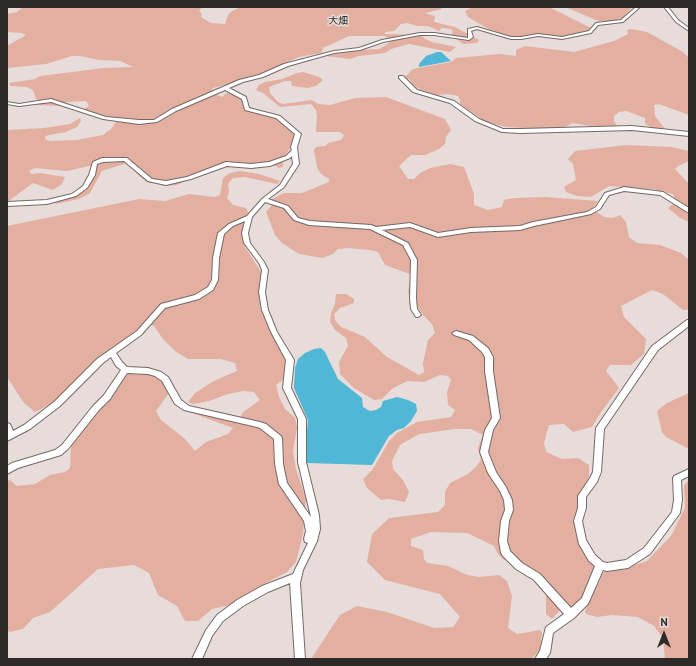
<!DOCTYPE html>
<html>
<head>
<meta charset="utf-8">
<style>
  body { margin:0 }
  #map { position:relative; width:696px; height:666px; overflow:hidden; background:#e7dcd9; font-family:"PT Sans",sans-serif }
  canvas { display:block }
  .frame { position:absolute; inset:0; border:8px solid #2e2a29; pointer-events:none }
  .north { position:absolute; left:644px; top:614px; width:40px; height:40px; -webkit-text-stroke:3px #e7dcd9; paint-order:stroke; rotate:0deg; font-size:11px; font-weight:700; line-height:16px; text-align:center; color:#2e2a29 }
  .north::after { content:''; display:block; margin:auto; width:14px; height:18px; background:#2e2a29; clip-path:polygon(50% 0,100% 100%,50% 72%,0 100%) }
</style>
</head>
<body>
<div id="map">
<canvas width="696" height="666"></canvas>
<div class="frame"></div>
<div class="north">N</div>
</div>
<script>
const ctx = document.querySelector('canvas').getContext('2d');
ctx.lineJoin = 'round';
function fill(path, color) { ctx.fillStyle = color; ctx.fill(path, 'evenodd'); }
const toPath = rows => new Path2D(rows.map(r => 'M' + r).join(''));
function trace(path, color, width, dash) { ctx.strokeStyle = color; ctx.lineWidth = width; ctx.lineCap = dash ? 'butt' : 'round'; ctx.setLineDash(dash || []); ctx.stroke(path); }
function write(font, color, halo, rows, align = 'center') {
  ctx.font = font + ' "PT Sans","Noto Sans JP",sans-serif'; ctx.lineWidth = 3; ctx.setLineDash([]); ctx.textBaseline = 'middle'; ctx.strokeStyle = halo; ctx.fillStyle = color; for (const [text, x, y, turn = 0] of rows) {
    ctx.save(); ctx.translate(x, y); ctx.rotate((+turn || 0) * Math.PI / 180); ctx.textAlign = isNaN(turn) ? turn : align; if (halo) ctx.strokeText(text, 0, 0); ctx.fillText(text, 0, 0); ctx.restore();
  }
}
fill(toPath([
  [23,7,202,7,199,11,202,14,201,17,211,23,225,24,228,15,232,11,241,7,440,7,442,9,425,13,435,16,434,22,455,27,479,40,477,43,463,44,451,35,453,32,451,29,442,28,439,31,428,26,417,26,407,23,401,24,394,31,385,32,385,34,421,35,425,39,432,42,456,47,450,52,409,44,391,49,385,53,359,56,350,59,326,56,345,51,379,49,389,43,391,39,384,36,349,36,323,48,321,53,299,57,256,76,213,88,212,90,217,95,222,97,225,94,232,93,238,96,255,111,276,117,295,132,294,143,283,158,283,167,279,168,270,163,259,165,236,163,205,172,177,185,166,186,146,182,134,171,134,165,127,163,102,171,90,193,79,199,55,204,57,202,78,194,95,167,89,166,67,171,35,168,29,171,32,174,39,173,65,177,62,184,53,190,33,183,7,202,7,130,44,128,70,124,80,118,81,121,77,127,66,132,45,136,46,140,51,141,77,140,103,135,111,129,116,122,130,122,132,119,100,116,84,109,89,106,86,101,67,102,61,106,38,105,37,103,40,101,36,99,33,90,27,87,10,86,9,83,35,79,40,76,104,68,133,67,120,61,99,60,80,56,72,56,46,64,7,68,7,46,26,35,22,33,7,32,7,14,17,12],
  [474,7,549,7,591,28,590,31,573,35,559,37,537,34,517,40,487,28,468,17,465,11],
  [565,7,632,7,623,18,608,23,596,20],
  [631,29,647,32,683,52,689,58,689,115,659,104,654,105,655,116,665,129,651,128,645,123,645,118,626,111,619,112,614,116,614,121,617,126,590,126,573,123,565,127,539,129,507,127,486,122,460,104,460,100,458,96,448,94,436,95,421,90,413,85,411,81,405,77,413,69,451,62,456,58,500,54,516,56,516,50,525,46,574,52,614,41,628,34,627,30],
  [303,72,319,77,323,80,316,86,308,88,292,86,291,81,285,81,269,87,270,93,278,102,283,104,312,100,318,104,330,105,355,98,386,97,445,119,451,130,446,137,445,144,439,149,425,155,411,155,399,166,408,179,414,179,420,173,430,168,450,164,464,167,474,194,474,205,488,210,502,207,504,200,515,198,545,197,598,201,592,209,604,217,613,218,620,215,626,222,629,237,637,243,660,245,681,253,689,260,689,310,683,310,663,294,652,290,621,306,624,317,646,339,644,354,631,365,610,365,606,371,619,388,601,412,592,427,573,432,564,424,549,425,544,443,546,452,562,459,578,458,589,465,589,477,579,498,579,511,576,524,577,537,588,558,597,567,578,607,562,608,552,619,546,614,546,593,515,558,504,560,498,554,494,546,467,533,431,532,411,539,411,546,423,550,424,559,427,563,448,566,467,575,479,577,499,575,507,581,512,596,508,628,517,634,540,630,542,633,540,650,531,659,311,659,340,615,357,606,387,612,434,628,453,627,460,617,440,594,385,580,367,562,372,534,389,518,438,512,445,505,445,492,450,483,468,474,476,467,481,460,478,448,483,435,471,429,455,429,419,434,400,445,392,461,393,469,403,480,409,492,405,502,389,499,381,500,367,488,363,479,373,469,389,441,397,433,417,422,451,417,455,410,448,405,447,392,451,380,448,376,440,375,424,382,408,381,393,388,382,399,374,400,354,388,340,374,339,362,348,346,346,338,335,330,330,322,331,313,335,304,336,294,346,294,354,299,354,303,340,308,334,314,335,320,341,327,365,337,387,357,419,375,424,372,423,363,428,340,435,333,432,324,423,315,408,292,411,278,410,274,385,265,378,252,370,250,349,248,338,249,333,254,322,258,299,254,282,243,275,235,266,212,272,205,270,200,284,193,302,193,329,182,329,179,321,174,317,167,314,150,316,147,325,146,328,143,341,140,344,135,340,132,316,132,317,116,316,110,311,104,280,107,263,93,256,90,259,85,265,82,282,79,297,73],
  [626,145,672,147,689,151,689,161,678,166,675,169,689,184,689,222,680,218,668,208,676,202,673,194,653,189,609,186,591,197,577,196,566,192,564,187,576,180,573,164,568,159,575,151],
  [240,171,259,174,280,181,277,184,245,177,233,178,228,184,229,192,227,198,233,205,246,208,248,212,243,227,243,237,245,247,261,272,259,297,261,311,270,330,287,358,284,379,276,385,279,397,285,409,295,418,297,427,293,451,296,470,306,498,303,534,296,562,287,572,260,586,230,605,212,609,198,621,185,621,177,606,158,595,149,573,134,565,98,569,50,612,33,618,23,629,10,632,7,631,7,481,10,480,17,486,35,484,50,475,65,472,70,468,71,445,98,409,116,391,123,378,131,372,157,375,164,381,169,393,156,411,161,420,185,439,195,451,206,442,228,434,233,428,187,411,240,419,243,412,260,400,254,392,243,391,228,394,209,401,193,404,188,402,195,393,214,381,237,371,235,363,221,359,188,359,176,352,163,339,154,326,146,323,53,403,35,412,24,403,7,377,7,226,139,199,165,201,189,194,215,197,220,195,223,178,230,173],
  [689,393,689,449,666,437,662,432,657,411,667,403],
  [689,479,689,659,665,659,663,638,654,626,638,617,612,615,597,617,586,614,585,611,604,572,620,570,647,561,671,536,685,508,684,486]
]), '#e2afa0');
fill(toPath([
  [437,52,441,52,451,61,419,67,419,64,426,56],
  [321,348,325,352,338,379,362,398,363,407,370,411,376,410,381,407,383,401,397,397,408,400,416,404,417,411,411,421,404,428,397,430,389,436,372,465,307,463,305,456,308,420,294,388,295,368,298,359,305,353,314,349]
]), '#51b7d7');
const street = toPath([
  [636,7,640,7,623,22,598,25,591,33,562,39,538,36,521,39,511,39,477,29,471,31,473,37,469,40,434,35,420,35,383,42,360,50,334,53,288,66,263,77,243,82,229,88,246,97,249,108,280,116,301,134,297,147,299,164,284,187,268,199,288,206,298,218,310,221,371,225,376,227,410,223,438,233,471,228,520,226,533,222,587,212,596,207,605,193,624,187,663,192,689,208,689,213,660,195,624,191,609,195,600,209,591,214,534,226,520,230,471,232,438,237,410,227,382,230,408,243,417,260,416,298,417,309,421,315,418,317,416,317,411,309,410,298,411,260,403,245,370,229,309,225,294,220,284,208,265,202,252,217,248,233,250,243,264,262,268,270,265,292,268,310,277,332,294,360,291,388,306,419,306,462,319,515,320,529,317,541,303,570,300,583,305,659,295,659,290,583,268,592,243,606,223,621,212,636,202,659,192,659,206,630,217,615,237,600,262,586,293,574,308,543,305,542,304,539,306,531,304,521,279,484,275,464,274,439,260,428,257,427,184,410,175,404,162,381,155,376,148,374,127,373,110,399,99,410,68,449,61,455,18,468,7,474,7,466,12,463,55,450,62,445,93,406,104,395,121,370,116,366,111,357,103,363,60,406,30,429,7,441,7,423,10,424,13,431,24,425,54,402,97,359,137,331,161,304,195,295,208,287,212,280,213,258,218,233,229,224,247,216,262,199,280,185,293,164,292,156,290,158,270,166,251,168,227,166,191,179,166,185,148,181,124,161,103,162,97,164,95,175,87,188,76,196,47,204,7,206,7,202,47,200,72,194,83,186,89,175,93,162,102,158,127,158,152,179,166,181,187,177,226,162,251,164,269,162,286,156,292,150,291,147,295,134,276,118,245,110,242,99,225,90,176,111,157,122,139,124,103,119,51,102,19,106,7,104,7,102,19,104,51,99,106,117,139,120,154,120,172,109,239,80,259,75,284,64,334,51,359,48,382,40,420,33,434,33,468,38,468,29,477,27,511,37,521,37,538,34,562,37,589,31,596,23,621,20,636,7],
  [245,221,242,233,244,243,259,263,262,270,259,292,262,310,271,332,286,360,283,388,298,419,298,462,311,517,287,483,283,464,282,438,281,436,266,424,260,422,189,406,181,400,168,377,161,372,148,368,127,367,122,362,116,353,141,335,165,308,199,299,213,290,218,280,219,258,224,234,233,226,245,221],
  [664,7,668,7,678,20,689,28,689,31,676,22,664,7],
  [399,76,403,76,417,90,454,101,479,119,503,129,521,129,632,126,689,132,689,136,632,130,521,133,502,132,475,121,450,103,413,92,399,78,399,76],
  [687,320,689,320,689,326,658,350,604,429,601,472,597,482,586,497,586,508,582,521,586,540,595,555,603,562,607,563,626,560,644,548,672,512,674,500,673,478,674,476,689,469,689,476,681,480,682,500,680,513,650,554,628,568,607,571,603,570,588,604,574,618,553,633,550,653,546,659,535,659,540,651,546,627,564,614,534,580,516,569,503,556,501,553,499,541,501,521,505,510,504,500,500,491,488,473,480,452,485,430,492,418,485,371,485,357,482,352,469,340,454,335,452,333,456,331,473,336,488,348,493,357,493,371,500,418,493,430,488,452,496,472,506,487,512,500,513,510,509,521,507,541,510,551,522,563,540,574,571,608,582,598,595,566,589,561,579,544,574,521,578,508,578,496,590,478,593,472,596,428,652,346,687,320]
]);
trace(street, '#736966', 2);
fill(street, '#fff');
write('10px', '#2e2a29', '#e7dcd9', [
  ["大畑",338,21]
]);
</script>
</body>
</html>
